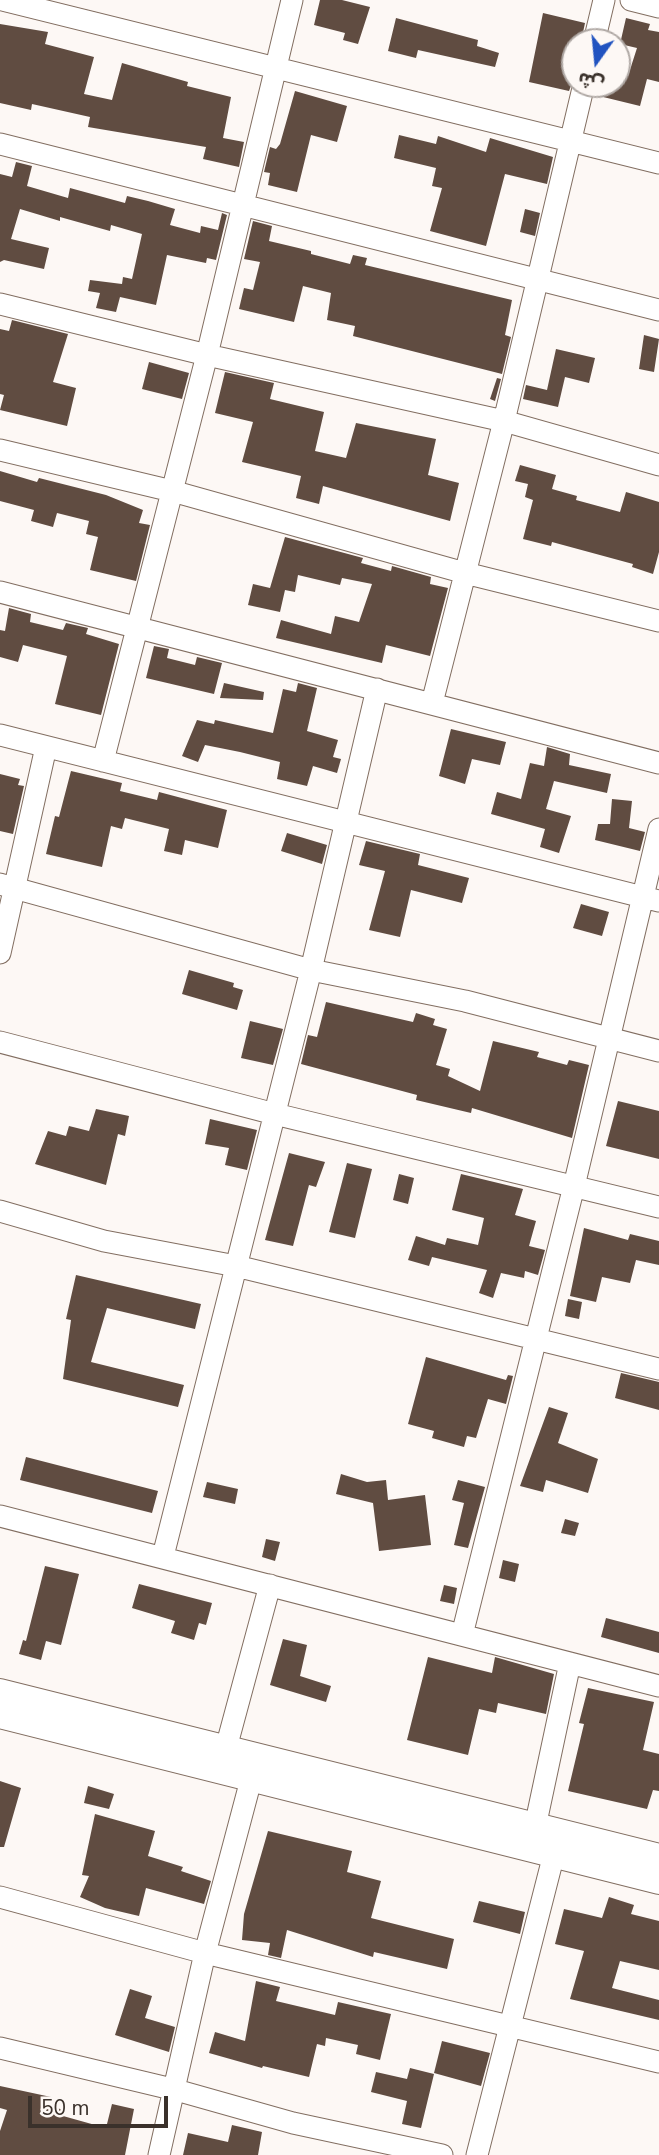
<!DOCTYPE html>
<html>
<head>
<meta charset="utf-8">
<style>
  body { margin:0 }
  #map { position:relative; width:659px; height:2155px; overflow:hidden; background:#fdf8f5; font-family:"Nunito Sans","Noto Sans Arabic",sans-serif }
  canvas { display:block }
  .north { position:absolute; left:561px; top:28px; width:70px; height:70px; box-sizing:border-box; background:#fdf8f5; border:2px solid #afa8a4; border-radius:50%; rotate:195deg; font-size:19px; font-weight:700; line-height:28px; text-align:center; color:#3a312b }
  .north::after { content:''; display:block; margin:auto; width:24px; height:32px; background:#2153c0; clip-path:polygon(50% 0,100% 100%,50% 72%,0 100%) }
  .scale { position:absolute; left:28px; top:2096px; width:140px; height:32px; box-sizing:border-box; border:4px solid #3a312b; border-top:0; padding-left:9px; font-size:21px; line-height:24px; white-space:nowrap; color:#3a312b; -webkit-text-stroke:5px #fdf8f5; paint-order:stroke }
</style>
</head>
<body>
<div id="map">
<canvas width="659" height="2155"></canvas>
<div class="north">ش</div>
<div class="scale">50 m</div>
</div>
<script>
const ctx = document.querySelector('canvas').getContext('2d');
ctx.lineJoin = 'round';
function fill(path, color) { ctx.fillStyle = color; ctx.fill(path, 'evenodd'); }
const toPath = rows => new Path2D(rows.map(r => 'M' + r).join(''));
function trace(path, color, width, dash) { ctx.strokeStyle = color; ctx.lineWidth = width; ctx.lineCap = dash ? 'butt' : 'round'; ctx.setLineDash(dash || []); ctx.stroke(path); }
fill(toPath([
  [320,0,342,0,370,7,358,44,343,40,345,33,314,25],
  [543,13,585,23,581,42,575,42,575,75,569,91,529,82],
  [396,18,478,40,477,46,499,53,495,67,418,50,416,58,388,51],
  [626,18,650,24,648,30,659,32,659,82,647,79,640,106,595,95,597,84,617,84,617,73,628,76,637,48,620,44],
  [0,24,48,32,45,44,94,57,84,94,112,100,122,63,188,82,187,86,231,97,223,138,244,142,239,167,203,159,206,147,88,127,90,117,32,104,31,110,0,103],
  [295,91,347,106,337,142,311,135,297,192,268,185,270,173,264,172,270,147,276,149,280,144],
  [399,135,436,144,438,136,486,152,490,138,553,157,547,184,505,174,486,246,430,231,442,188,432,186,436,168,394,158],
  [16,162,32,166,27,186,68,198,70,188,125,203,127,196,148,201,175,209,170,225,200,233,201,226,218,230,222,213,227,215,216,260,207,258,206,263,167,255,156,305,120,297,116,312,96,308,100,293,88,291,90,280,122,284,123,277,132,279,142,234,111,225,110,231,60,217,60,221,20,209,11,239,49,248,44,269,4,260,0,262,0,174,12,177],
  [525,209,540,213,535,236,520,232],
  [253,221,272,226,269,241,311,251,311,254,350,264,353,255,367,258,365,265,512,300,505,335,511,337,502,374,353,336,355,326,327,320,331,293,303,286,294,322,239,309,244,288,253,290,260,262,244,259],
  [12,320,68,334,53,382,76,388,67,426,0,410,4,395,0,394,0,329,9,331],
  [644,335,659,339,654,372,639,369],
  [556,349,595,358,589,383,565,377,558,407,523,399,526,385,547,390],
  [149,362,189,373,182,399,142,389],
  [225,372,274,383,270,399,324,412,315,451,346,458,356,423,436,439,428,475,459,483,450,521,323,486,319,504,296,498,301,476,242,462,253,422,215,413],
  [497,378,501,379,495,401,490,399],
  [520,465,556,475,552,489,577,496,576,500,620,512,626,492,659,502,659,552,653,574,632,567,633,564,552,542,551,546,523,539,533,500,525,497,528,484,515,481],
  [0,471,37,482,39,478,106,495,143,510,139,523,150,525,136,581,90,570,98,537,86,534,89,521,57,513,53,527,31,521,34,510,0,501],
  [285,537,363,558,361,563,391,571,392,566,431,577,430,584,448,588,430,656,386,645,382,663,276,638,281,620,331,634,335,616,359,622,372,584,342,578,340,585,298,575,295,592,285,590,280,612,248,605,253,584,270,588],
  [9,608,31,614,30,622,63,630,66,623,88,628,86,634,119,644,101,715,55,704,67,656,23,645,18,662,0,657,0,630,5,631],
  [154,646,169,649,167,658,195,665,197,657,222,663,214,694,146,678],
  [224,683,264,692,263,700,220,698],
  [298,683,317,688,307,731,338,740,333,757,341,759,337,773,313,766,307,786,277,779,280,762,240,752,205,745,198,762,182,756,197,720,214,724,215,720,273,733,283,689,296,692],
  [451,729,506,742,500,765,472,759,465,784,439,776],
  [547,747,570,754,569,765,611,774,607,793,554,781,546,809,571,816,559,853,540,847,545,829,491,814,497,792,521,799,530,763,544,766],
  [71,771,122,783,120,791,157,800,159,792,227,810,218,848,185,840,182,855,164,851,169,829,125,818,122,829,111,826,102,867,46,854,55,816,59,817],
  [0,774,20,779,18,785,24,786,13,834,0,831],
  [612,799,632,801,629,828,645,832,640,851,595,840,598,824,610,824],
  [287,833,327,845,322,864,281,851],
  [366,841,420,854,418,865,469,878,462,903,411,890,400,937,369,930,385,871,359,865],
  [581,904,609,912,602,936,573,928],
  [189,970,234,983,233,987,243,990,237,1010,182,994],
  [326,1002,413,1022,416,1013,435,1019,433,1025,447,1029,436,1065,450,1069,448,1076,480,1091,493,1041,539,1052,537,1057,567,1065,569,1060,589,1065,572,1138,472,1108,471,1113,416,1100,417,1095,301,1064,308,1035,317,1037],
  [250,1021,283,1029,273,1065,241,1058],
  [618,1101,659,1111,659,1159,606,1146],
  [96,1109,129,1116,125,1136,118,1134,106,1185,35,1164,48,1131,66,1136,69,1126,89,1131],
  [210,1119,257,1130,247,1170,225,1165,229,1148,205,1144],
  [289,1153,325,1162,316,1187,309,1185,293,1246,265,1240],
  [347,1163,372,1169,355,1238,329,1232],
  [399,1174,414,1178,408,1204,393,1200],
  [461,1174,523,1189,515,1215,536,1221,529,1246,545,1250,538,1275,525,1271,524,1278,501,1273,493,1298,479,1293,487,1270,432,1257,429,1266,408,1260,416,1236,445,1245,447,1238,478,1245,484,1218,452,1210],
  [584,1228,628,1240,630,1234,659,1241,659,1265,636,1260,630,1283,602,1277,596,1302,570,1296],
  [76,1275,201,1304,195,1329,107,1308,91,1362,184,1385,178,1407,63,1379,71,1320,66,1319],
  [568,1299,582,1302,579,1319,565,1316],
  [426,1357,506,1380,508,1375,513,1376,506,1404,488,1399,476,1438,467,1436,464,1447,432,1438,434,1431,408,1424],
  [621,1373,659,1382,659,1410,615,1398],
  [549,1407,568,1413,558,1443,598,1459,588,1493,546,1480,543,1492,520,1486],
  [26,1457,158,1491,152,1513,20,1480],
  [341,1474,367,1482,386,1480,388,1500,425,1495,431,1545,379,1551,373,1503,336,1494],
  [458,1480,485,1487,468,1548,454,1545,464,1503,452,1500],
  [207,1482,238,1489,235,1504,203,1497],
  [565,1519,579,1523,575,1536,561,1533],
  [266,1539,280,1542,275,1561,262,1557],
  [503,1560,519,1564,515,1582,499,1578],
  [45,1566,79,1574,61,1645,46,1641,41,1660,19,1654,23,1640,26,1641],
  [139,1584,212,1603,206,1625,199,1623,194,1640,171,1633,175,1621,132,1608],
  [444,1585,457,1588,454,1604,440,1601],
  [606,1618,659,1632,659,1653,601,1637],
  [283,1639,307,1645,300,1676,331,1686,326,1702,270,1685],
  [428,1657,492,1673,495,1657,554,1674,546,1714,498,1703,496,1713,479,1709,468,1755,407,1740],
  [588,1688,654,1702,643,1750,659,1754,659,1791,653,1790,647,1809,568,1791,584,1724,579,1723],
  [0,1781,21,1788,4,1847,0,1847],
  [88,1786,114,1794,109,1809,84,1803],
  [95,1814,155,1831,148,1856,183,1867,181,1871,211,1881,204,1904,146,1888,139,1916,105,1908,80,1897,89,1876,82,1875],
  [268,1831,352,1851,347,1872,381,1881,371,1918,454,1939,447,1969,374,1952,373,1957,287,1930,281,1958,268,1955,270,1943,242,1940,244,1914],
  [609,1897,634,1905,631,1914,659,1921,659,1970,620,1961,612,1988,659,2000,659,2020,570,1999,584,1951,555,1944,564,1909,602,1918],
  [479,1901,525,1912,520,1934,473,1922],
  [256,1981,280,1987,276,2001,335,2015,338,2002,391,2014,380,2060,356,2054,358,2045,326,2038,325,2046,317,2044,309,2077,263,2066,262,2068,209,2053,215,2032,245,2041],
  [130,1989,152,1996,145,2018,175,2027,169,2052,115,2035],
  [442,2041,490,2053,481,2086,434,2073],
  [410,2068,434,2074,421,2128,402,2124,407,2101,371,2092,376,2072,407,2079],
  [0,2086,51,2097,49,2106,64,2110,63,2116,106,2128,112,2104,134,2109,125,2155,0,2155,0,2131,7,2110,0,2108],
  [232,2125,262,2132,258,2155,183,2155,188,2133,228,2142]
]), '#604c41');
const minor = toPath([
  [2,0,659,163],
  [631,0,659,7],
  [594,42,604,0],
  [0,144,659,310],
  [0,304,207,355,504,421,659,465],
  [0,450,172,491,465,573,659,621],
  [0,592,659,763],
  [432,703,504,421,584,84],
  [0,735,659,901],
  [103,761,207,355,292,0],
  [0,884,311,970,465,1001,659,1051],
  [0,953,46,747],
  [0,1042,275,1114,659,1207],
  [0,1211,104,1241,236,1266,659,1369],
  [0,1516,659,1686],
  [163,1556,311,970,377,689],
  [462,1635,574,1186,659,829],
  [226,1748,270,1585],
  [535,1827,570,1663],
  [0,1897,205,1953,659,2062],
  [0,2048,176,2090,293,2123,442,2155],
  [159,2155,205,1953,252,1776],
  [477,2155,554,1854]
]);
const tertiary = toPath([
  [0,1692,659,1857],
  [0,1715,659,1881]
]);
trace(minor, '#826e61', 23);
trace(tertiary, '#826e61', 28);
trace(minor, '#fff', 21);
trace(tertiary, '#fff', 26);
</script>
</body>
</html>
